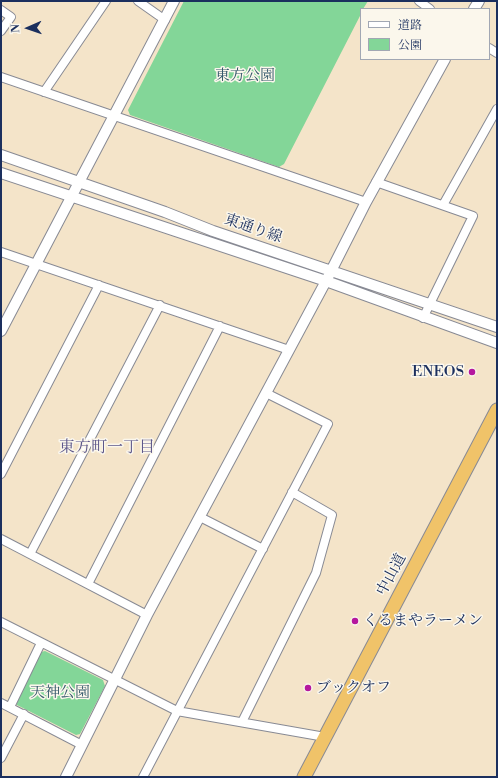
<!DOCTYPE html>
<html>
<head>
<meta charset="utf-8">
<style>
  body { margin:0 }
  #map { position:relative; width:498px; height:778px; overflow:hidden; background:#f4e4c9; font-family:"Libre Bodoni","Noto Serif JP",serif }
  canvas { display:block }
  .frame { position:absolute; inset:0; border:2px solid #1b2f5e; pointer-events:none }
  .legend { position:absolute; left:360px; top:8px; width:130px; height:52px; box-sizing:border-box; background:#fbf7ec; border:1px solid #a1a7b3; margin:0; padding:5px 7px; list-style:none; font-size:12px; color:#1b2f5e }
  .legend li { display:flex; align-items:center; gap:8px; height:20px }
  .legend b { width:20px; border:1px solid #a1a7b3 }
  .north { position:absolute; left:8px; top:8px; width:40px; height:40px; -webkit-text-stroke:3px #fbf7ec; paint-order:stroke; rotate:268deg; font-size:11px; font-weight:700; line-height:16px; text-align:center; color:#1b2f5e }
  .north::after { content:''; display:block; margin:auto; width:14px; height:18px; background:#1b2f5e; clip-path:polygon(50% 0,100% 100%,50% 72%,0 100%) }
</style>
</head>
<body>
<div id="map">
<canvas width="498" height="778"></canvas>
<div class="frame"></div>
<ul class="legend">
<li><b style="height:5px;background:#fff"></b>道路</li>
<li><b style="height:11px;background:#83d698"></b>公園</li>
</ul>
<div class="north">N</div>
</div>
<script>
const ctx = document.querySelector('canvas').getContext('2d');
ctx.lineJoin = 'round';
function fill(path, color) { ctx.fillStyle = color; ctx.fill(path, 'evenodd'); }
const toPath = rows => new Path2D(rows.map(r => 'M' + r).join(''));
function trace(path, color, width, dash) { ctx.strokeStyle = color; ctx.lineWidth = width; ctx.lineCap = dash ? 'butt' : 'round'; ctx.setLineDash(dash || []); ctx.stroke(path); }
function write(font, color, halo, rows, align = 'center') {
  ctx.font = font + ' "Libre Bodoni","Noto Serif JP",serif'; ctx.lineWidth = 3; ctx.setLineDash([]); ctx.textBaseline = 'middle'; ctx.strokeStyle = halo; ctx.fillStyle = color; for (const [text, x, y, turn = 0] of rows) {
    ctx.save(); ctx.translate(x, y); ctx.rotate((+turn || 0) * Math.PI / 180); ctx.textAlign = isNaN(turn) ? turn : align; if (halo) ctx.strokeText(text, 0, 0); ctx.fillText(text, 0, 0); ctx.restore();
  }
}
fill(toPath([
  [184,1,368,1,363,9,361,9,361,14,284,164,279,167,130,115,128,110],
  [45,651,103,680,105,686,80,734,76,735,17,705,16,700,41,652]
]), '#83d698');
const minor = toPath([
  [138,1,165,20],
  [419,1,430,9],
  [1,10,11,17,1,31],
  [489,48,497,53],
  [1,77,366,202],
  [44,92,106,1],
  [376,182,473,216,423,318],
  [443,205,497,109],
  [1,252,289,350],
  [1,474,99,285],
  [200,517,263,549],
  [1,539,147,615],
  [30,554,160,305],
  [88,584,220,326],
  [1,622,177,711,325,737],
  [1,703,82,745],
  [10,707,41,643],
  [242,722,316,573,332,515,292,492],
  [1,758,24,714],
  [143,777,328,424,266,393]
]);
const tertiary = toPath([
  [474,9,479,1],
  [1,155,165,212,213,231,497,327],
  [1,173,326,281,497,343],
  [1,331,174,1],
  [66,777,147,615,326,281,366,202,445,59]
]);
const trunk = toPath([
  [304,777,497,410]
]);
trace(minor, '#888a94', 10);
trace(tertiary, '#888a94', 12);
trace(trunk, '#888a94', 15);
trace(minor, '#fff', 8);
trace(tertiary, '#fff', 10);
trace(trunk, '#f0c369', 13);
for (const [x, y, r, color] of [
  [472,372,4,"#b5179e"],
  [355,621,4,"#b5179e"],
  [308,688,4,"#b5179e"]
]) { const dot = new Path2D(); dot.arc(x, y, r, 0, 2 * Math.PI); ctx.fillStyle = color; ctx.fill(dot); trace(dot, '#fbf7ec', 1.5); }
write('15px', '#35596c', '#fbf7ec', [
  ["東方公園",245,76],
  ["天神公園",60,693]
]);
write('15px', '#1b2f5e', '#fbf7ec', [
  ["東通り線",253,229,19],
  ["中山道",392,575,-62]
]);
write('15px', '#1b2f5e', '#fbf7ec', [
  ["ENEOS",464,372,"right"],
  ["くるまやラーメン",363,621],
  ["ブックオフ",316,688]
], 'left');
write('16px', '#5d578a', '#fbf7ec', [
  ["東方町一丁目",107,448]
]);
</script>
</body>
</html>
